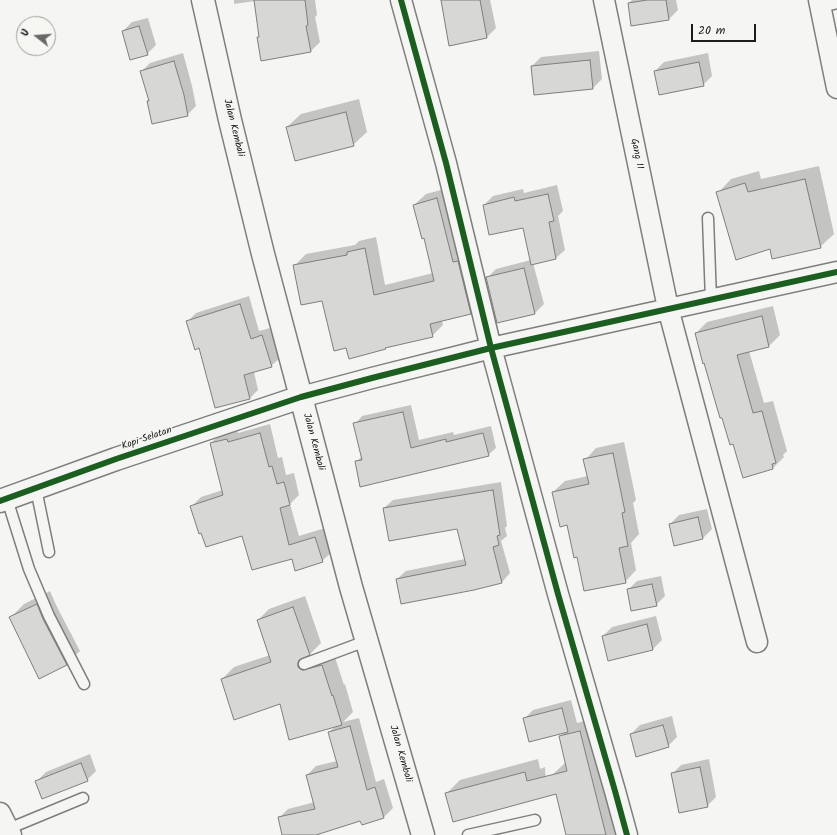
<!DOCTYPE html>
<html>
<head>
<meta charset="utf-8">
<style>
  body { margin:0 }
  #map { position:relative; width:837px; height:835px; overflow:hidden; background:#f5f5f3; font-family:Kalam,sans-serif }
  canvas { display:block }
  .north { position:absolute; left:16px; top:16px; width:40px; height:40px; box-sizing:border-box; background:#f6f6f2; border:1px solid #9f9f9c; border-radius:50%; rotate:287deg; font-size:11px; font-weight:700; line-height:16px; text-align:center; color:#1c1c1c }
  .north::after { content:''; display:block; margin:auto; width:14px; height:18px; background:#686867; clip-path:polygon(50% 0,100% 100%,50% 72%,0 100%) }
  .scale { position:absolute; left:691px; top:24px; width:65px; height:18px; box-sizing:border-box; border:2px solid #1c1c1c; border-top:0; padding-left:5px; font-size:12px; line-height:14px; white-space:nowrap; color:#1c1c1c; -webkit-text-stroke:3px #f6f6f2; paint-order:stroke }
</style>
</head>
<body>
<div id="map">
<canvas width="837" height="835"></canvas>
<div class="north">U</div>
<div class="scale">20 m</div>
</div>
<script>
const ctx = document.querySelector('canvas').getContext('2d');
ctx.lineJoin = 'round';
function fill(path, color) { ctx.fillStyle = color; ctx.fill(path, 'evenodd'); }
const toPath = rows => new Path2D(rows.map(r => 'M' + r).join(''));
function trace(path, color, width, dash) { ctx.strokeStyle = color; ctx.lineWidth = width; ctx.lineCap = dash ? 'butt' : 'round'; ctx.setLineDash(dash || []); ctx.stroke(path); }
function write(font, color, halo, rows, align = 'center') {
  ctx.font = font + ' Kalam,sans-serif'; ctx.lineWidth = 3; ctx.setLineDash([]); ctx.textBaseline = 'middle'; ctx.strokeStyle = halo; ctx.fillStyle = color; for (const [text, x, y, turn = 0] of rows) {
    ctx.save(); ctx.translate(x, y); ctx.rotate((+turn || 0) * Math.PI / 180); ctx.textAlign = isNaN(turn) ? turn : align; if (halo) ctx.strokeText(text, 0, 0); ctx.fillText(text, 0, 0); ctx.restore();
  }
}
fill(toPath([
  [234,0,315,0,317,15,315,17,320,42,311,51,258,38,260,36,255,1,234,4],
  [441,0,490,0,496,28,487,37,441,4],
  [632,0,676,0,678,10,669,19,629,3],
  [148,18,156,45,147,54,123,31,132,22],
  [599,51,602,79,593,88,532,66,541,57],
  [183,53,192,86,196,106,187,115,148,102,150,100,141,72,150,63],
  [708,53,712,76,703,85,655,71,664,62],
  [359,99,367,132,353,145,287,127,301,114],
  [819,166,834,234,820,247,771,248,718,193,731,179,759,171,761,179],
  [557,185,563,211,558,216,565,250,556,258,533,263,544,304,535,313,487,278,496,269,531,260,524,226,484,205,493,196,523,189,524,193],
  [448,188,482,302,470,313,442,320,443,325,432,336,388,346,385,349,347,347,322,300,294,266,306,254,355,245,359,241,376,237,385,285,433,273,425,237,414,205,426,194],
  [249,296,259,331,270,328,280,358,271,366,254,372,258,390,250,398,215,407,200,347,188,321,196,313],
  [773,306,780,335,769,346,749,351,764,403,773,401,787,451,783,455,784,457,773,468,696,333,707,322],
  [411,405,419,440,453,432,454,435,491,426,496,448,488,455,356,462,362,456,355,424,362,416],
  [270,424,278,458,282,457,286,475,294,473,299,495,290,504,299,536,325,528,332,552,322,561,292,557,243,534,191,507,201,497,223,490,211,443,220,434,237,430,238,433],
  [624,442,636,500,633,503,639,534,631,543,636,570,625,582,578,556,568,524,553,492,565,481,588,476,585,460,596,448],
  [501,482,507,526,505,528,507,536,501,541,510,573,502,582,474,589,397,579,406,571,465,559,458,528,384,508,393,500],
  [707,509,712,529,703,538,670,524,679,515],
  [661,576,665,596,656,605,628,590,637,581],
  [50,591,56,605,80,651,66,664,11,617,24,604],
  [305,596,321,643,309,655,312,658,334,654,344,685,345,684,353,712,343,722,359,718,376,782,384,779,393,808,384,817,362,824,361,820,319,833,317,835,283,835,279,818,288,809,315,802,307,775,316,766,337,761,329,732,337,725,222,679,234,667,270,655,258,620,269,609],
  [656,616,662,640,653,649,609,660,603,636,612,627],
  [571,700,577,723,593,719,618,835,567,835,552,775,565,763,566,763,560,737,566,731,524,719,533,710],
  [672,716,677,737,668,746,631,734,640,725],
  [90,754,96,771,87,780,37,781,46,772],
  [538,759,540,769,545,767,546,786,447,793,460,780],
  [709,759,716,797,707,806,672,774,681,765]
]), '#0003');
const building = toPath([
  [254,0,305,0,308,25,306,26,311,52,261,61,257,37,259,37,254,0],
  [441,0,480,0,487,38,449,46,441,0],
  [647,0,666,0,669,20,631,26,628,3,647,0],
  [139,26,148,55,130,60,122,31,139,26],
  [590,60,593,89,534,95,531,66,590,60],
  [174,61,184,95,188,116,152,124,147,101,149,101,140,71,174,61],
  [699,62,704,86,659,95,654,71,699,62],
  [346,112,354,146,295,161,286,127,346,112],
  [805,179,821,248,772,259,770,249,736,260,716,192,745,183,748,192,805,179],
  [548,194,554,221,549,222,556,259,531,265,523,228,489,235,483,205,514,197,515,201,548,194],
  [437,198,453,262,458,261,471,314,430,324,433,337,385,348,386,349,349,359,346,348,334,351,322,301,301,305,293,265,347,255,347,252,365,248,374,295,434,281,424,238,422,239,413,205,437,198],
  [524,268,535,314,497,323,486,277,524,268],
  [240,304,251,339,262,335,272,367,244,375,250,399,215,408,199,348,195,350,186,321,240,304],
  [762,316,769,347,737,355,753,413,762,411,776,463,772,464,773,469,743,478,733,444,730,445,722,418,720,418,704,363,703,364,695,333,762,316],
  [403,412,411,448,446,439,446,442,483,433,489,456,360,487,355,461,362,460,353,423,403,412],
  [260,433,269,467,272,466,277,484,284,482,290,505,280,508,289,545,315,537,323,562,295,571,292,559,252,570,242,536,206,547,201,533,199,534,190,506,223,495,210,443,227,439,228,442,260,433],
  [613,453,625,512,622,513,628,546,619,548,626,583,584,591,577,557,574,558,567,525,560,527,552,492,589,484,583,459,613,453],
  [493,490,500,535,497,536,499,545,493,547,502,583,474,590,401,604,396,579,466,565,457,529,389,541,383,508,493,490],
  [698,517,703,539,674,546,669,524,698,517],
  [652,584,657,606,631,611,627,589,652,584],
  [37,604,43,619,67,665,39,679,9,617,37,604],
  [293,607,310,655,299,660,298,663,298,667,300,669,303,670,322,665,332,696,333,695,342,725,289,740,280,704,234,720,221,679,271,662,257,620,293,607],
  [647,624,653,650,608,661,602,636,647,624],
  [562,708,568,732,529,742,523,718,562,708],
  [663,725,669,747,636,757,630,734,663,725],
  [350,726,367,790,375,787,384,818,362,825,360,821,316,835,282,835,278,817,315,809,306,775,338,767,328,732,350,726],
  [580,731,606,835,566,835,556,794,453,822,445,793,525,772,527,781,567,771,559,736,580,731],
  [81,763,88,781,42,799,35,781,81,763],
  [700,767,708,807,679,813,671,773,700,767]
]);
fill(building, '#d7d7d6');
trace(building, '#7e7e7d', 1);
const service = toPath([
  [821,7,837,3],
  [708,218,711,300],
  [36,489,49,552],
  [7,499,29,569,49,616,84,684],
  [304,664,366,641],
  [8,829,83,798],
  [468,835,535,820]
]);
const minor = toPath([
  [401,0,446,163,491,348,558,594,615,791,627,835],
  [604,0,668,308,757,642],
  [819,0,837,88],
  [301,397,372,378,491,348,837,272],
  [0,813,11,835]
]);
const tertiary = toPath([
  [203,0,230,120,263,254,301,397,351,587,423,835],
  [0,501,116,459,301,397]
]);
trace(service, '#7e7e7d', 13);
trace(minor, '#7e7e7d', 23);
trace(tertiary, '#7e7e7d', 25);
trace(service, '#f5f5f3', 10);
trace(minor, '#f5f5f3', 20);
trace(tertiary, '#f5f5f3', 22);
trace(toPath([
  [401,0,446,163,491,348,558,594,615,791,627,835],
  [0,501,116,459,301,397,372,378,491,348,837,272]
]), '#1b5e20', 6);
write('10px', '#1c1c1c', '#f6f6f2', [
  ["Jalan Kembali",233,128,76],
  ["Gang II",636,154,78],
  ["Kopi Selatan",147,439,-19],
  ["Jalan Kembali",313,442,75],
  ["Jalan Kembali",400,754,74]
]);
</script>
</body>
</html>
